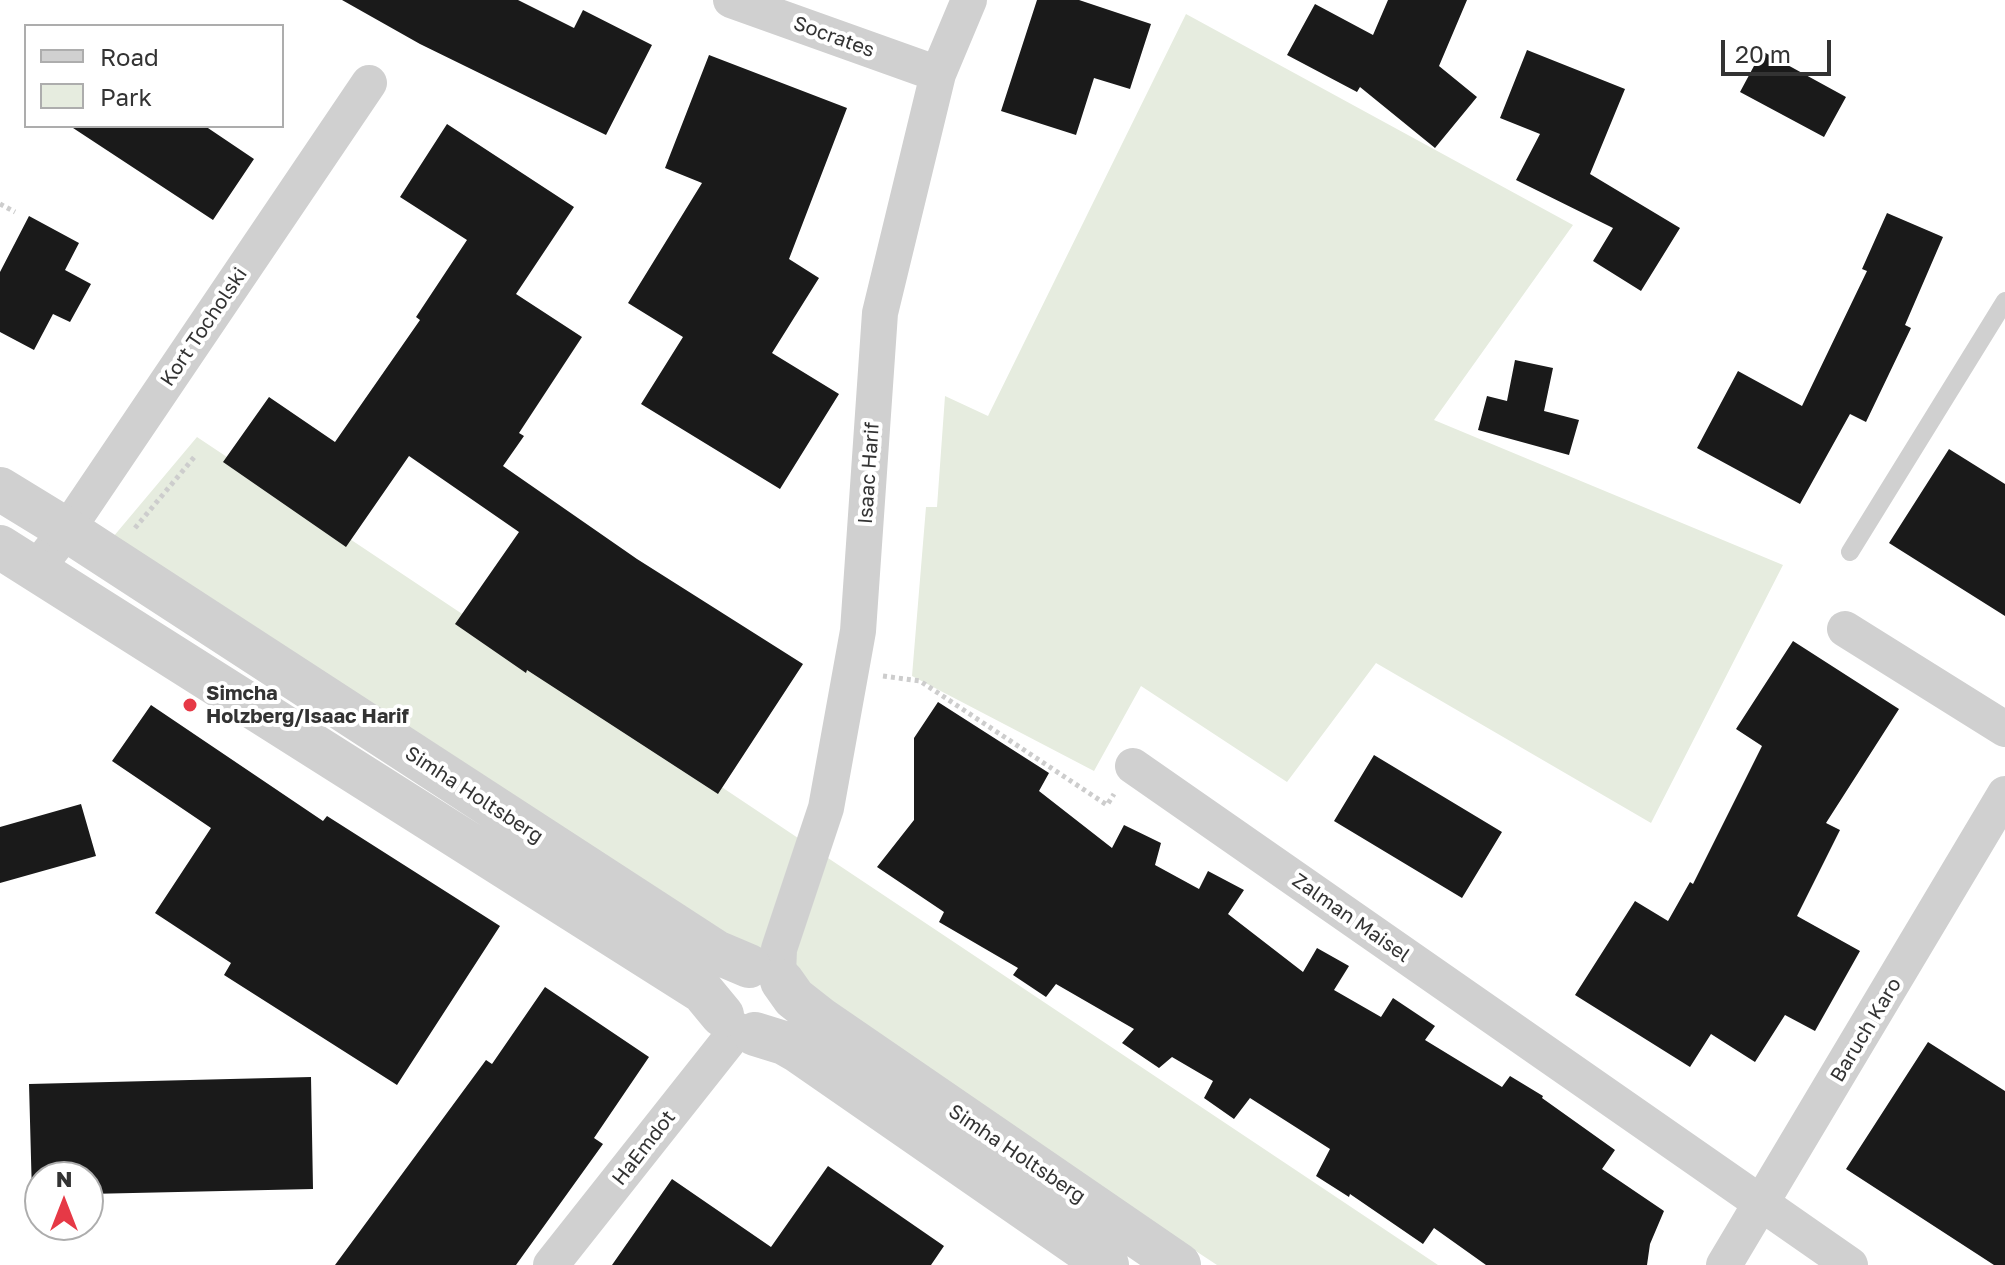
<!DOCTYPE html>
<html>
<head>
<meta charset="utf-8">
<style>
  body { margin:0 }
  #map { position:relative; width:2005px; height:1265px; overflow:hidden; background:#fff; font-family:"Golos Text",sans-serif }
  canvas { display:block }
  .legend { position:absolute; left:24px; top:24px; width:260px; height:104px; box-sizing:border-box; background:#fff; border:2px solid #adadad; margin:0; padding:10px 14px; list-style:none; font-size:24px; color:#333 }
  .legend li { display:flex; align-items:center; gap:16px; height:40px }
  .legend b { width:40px; border:2px solid #adadad }
  .north { position:absolute; left:24px; top:1161px; width:80px; height:80px; box-sizing:border-box; background:#fff; border:2px solid #adadad; border-radius:50%; rotate:0deg; font-size:22px; font-weight:700; line-height:32px; text-align:center; color:#333 }
  .north::after { content:''; display:block; margin:auto; width:28px; height:36px; background:#e63946; clip-path:polygon(50% 0,100% 100%,50% 72%,0 100%) }
  .scale { position:absolute; left:1721px; top:40px; width:110px; height:36px; box-sizing:border-box; border:4px solid #333; border-top:0; padding-left:10px; font-size:24px; line-height:28px; white-space:nowrap; color:#333; -webkit-text-stroke:6px #fff; paint-order:stroke }
</style>
</head>
<body>
<div id="map">
<canvas width="2005" height="1265"></canvas>
<ul class="legend">
<li><b style="height:10px;background:#d0d0d0"></b>Road</li>
<li><b style="height:22px;background:#e6ecdf"></b>Park</li>
</ul>
<div class="north">N</div>
<div class="scale">20 m</div>
</div>
<script>
const ctx = document.querySelector('canvas').getContext('2d');
ctx.lineJoin = 'round';
function fill(path, color) { ctx.fillStyle = color; ctx.fill(path, 'evenodd'); }
const toPath = rows => new Path2D(rows.map(r => 'M' + r).join(''));
function trace(path, color, width, dash) { ctx.strokeStyle = color; ctx.lineWidth = width; ctx.lineCap = dash ? 'butt' : 'round'; ctx.setLineDash(dash || []); ctx.stroke(path); }
function write(font, color, halo, rows, align = 'center') {
  ctx.font = font + ' "Golos Text",sans-serif'; ctx.lineWidth = 8; ctx.setLineDash([]); ctx.textBaseline = 'middle'; ctx.strokeStyle = halo; ctx.fillStyle = color; for (const [text, x, y, turn = 0] of rows) {
    ctx.save(); ctx.translate(x, y); ctx.rotate((+turn || 0) * Math.PI / 180); ctx.textAlign = isNaN(turn) ? turn : align; if (halo) ctx.strokeText(text, 0, 0); ctx.fillText(text, 0, 0); ctx.restore();
  }
}
fill(toPath([
  [1186,14,1573,225,1434,420,1783,565,1651,823,1376,663,1287,782,1141,686,1094,771,912,676,926,507,937,507,945,396,988,416],
  [197,437,1438,1265,1217,1265,722,939,108,543]
]), '#e6ecdf');
fill(toPath([
  [342,0,518,0,574,28,583,10,652,45,606,135,420,44],
  [1037,0,1079,0,1151,24,1130,89,1094,78,1076,135,1001,111],
  [1388,0,1467,0,1439,66,1477,97,1435,148,1360,87,1357,92,1287,55,1315,4,1373,35],
  [1527,50,1625,89,1590,174,1680,228,1641,291,1593,261,1613,228,1516,180,1540,134,1500,118],
  [1762,51,1846,97,1824,137,1740,92],
  [709,55,847,108,789,259,819,278,772,353,839,394,780,489,641,404,683,337,628,303,702,183,665,168],
  [447,124,574,207,516,294,582,337,519,433,524,436,503,466,637,559,803,664,718,794,527,670,526,673,455,624,519,532,409,456,346,547,223,462,269,397,335,442,420,320,416,317,467,240,400,197],
  [70,126,205,126,254,159,213,220],
  [1887,213,1943,237,1905,325,1911,328,1866,422,1850,414,1800,504,1697,448,1738,371,1802,406,1867,271,1862,269],
  [29,216,79,243,65,270,91,284,70,322,53,314,34,350,0,332,0,272],
  [1515,360,1553,368,1544,411,1579,420,1569,455,1478,430,1487,396,1507,401],
  [1949,449,2005,484,2005,616,1889,543],
  [1793,641,1899,709,1826,823,1840,830,1797,916,1860,951,1815,1031,1785,1015,1755,1062,1711,1034,1690,1067,1575,995,1635,901,1668,921,1690,882,1693,884,1762,746,1736,729],
  [938,702,1049,773,1039,791,1112,848,1124,825,1161,843,1155,865,1199,889,1208,871,1244,890,1228,914,1303,972,1317,948,1349,966,1334,990,1381,1017,1393,998,1435,1026,1425,1040,1502,1087,1510,1076,1543,1096,1542,1098,1615,1150,1602,1169,1664,1211,1650,1244,1647,1265,1486,1265,1434,1228,1423,1244,1350,1194,1349,1197,1316,1176,1330,1149,1250,1098,1234,1119,1204,1098,1213,1081,1172,1057,1159,1068,1122,1043,1134,1029,1056,984,1046,997,1013,975,1018,968,939,922,944,912,877,867,914,820,914,738],
  [151,705,323,821,327,816,500,926,397,1085,224,975,231,963,155,913,211,828,112,761],
  [1374,755,1502,832,1462,898,1334,821],
  [81,804,96,856,0,883,0,827],
  [545,987,649,1057,594,1138,603,1144,516,1265,335,1265,486,1060,492,1064],
  [1928,1042,2005,1091,2005,1265,1994,1265,1846,1169],
  [311,1077,313,1189,88,1194,88,1177,40,1177,40,1195,32,1195,29,1084],
  [828,1166,944,1246,931,1265,612,1265,672,1179,771,1247]
]), '#1a1a1a');
trace(toPath([
  [0,204,15,212],
  [135,528,196,455],
  [883,676,920,681,1107,805,1114,794]
]), '#cdcdcd', 5, [4, 4]);
trace(toPath([
  [1850,552,2005,301]
]), '#d0d0d0', 18);
trace(toPath([
  [731,0,938,74],
  [36,569,67,530,369,83],
  [1845,629,2005,729],
  [1133,766,1850,1265],
  [778,975,779,949,826,808,858,631,880,313,938,74,969,0],
  [551,1265,737,1030],
  [1724,1265,2005,794]
]), '#d0d0d0', 36);
trace(toPath([
  [0,489,67,530,716,952,749,966],
  [0,547,703,992,722,1015],
  [782,981,794,998,822,1020,1179,1265],
  [755,1034,784,1043,798,1051,1107,1265]
]), '#d0d0d0', 44);
for (const [x, y, r, color] of [
  [190,705,8,"#e63946"]
]) { const dot = new Path2D(); dot.arc(x, y, r, 0, 2 * Math.PI); ctx.fillStyle = color; ctx.fill(dot); trace(dot, '#fff', 3); }
write('20px', '#333', '#fff', [
  ["Socrates",834,37,20],
  ["Kort Tocholski",204,327,-56],
  ["Isaac Harif",869,473,-86],
  ["Simha Holtsberg",474,795,33],
  ["Zalman Maisel",1351,918,35],
  ["Baruch Karo",1866,1030,-59],
  ["HaEmdot",644,1148,-52],
  ["Simha Holtsberg",1017,1154,34]
]);
write('bold 20px', '#333', '#fff', [
  ["Simcha",206,694],
  ["Holzberg/Isaac Harif",206,717]
], 'left');
</script>
</body>
</html>
